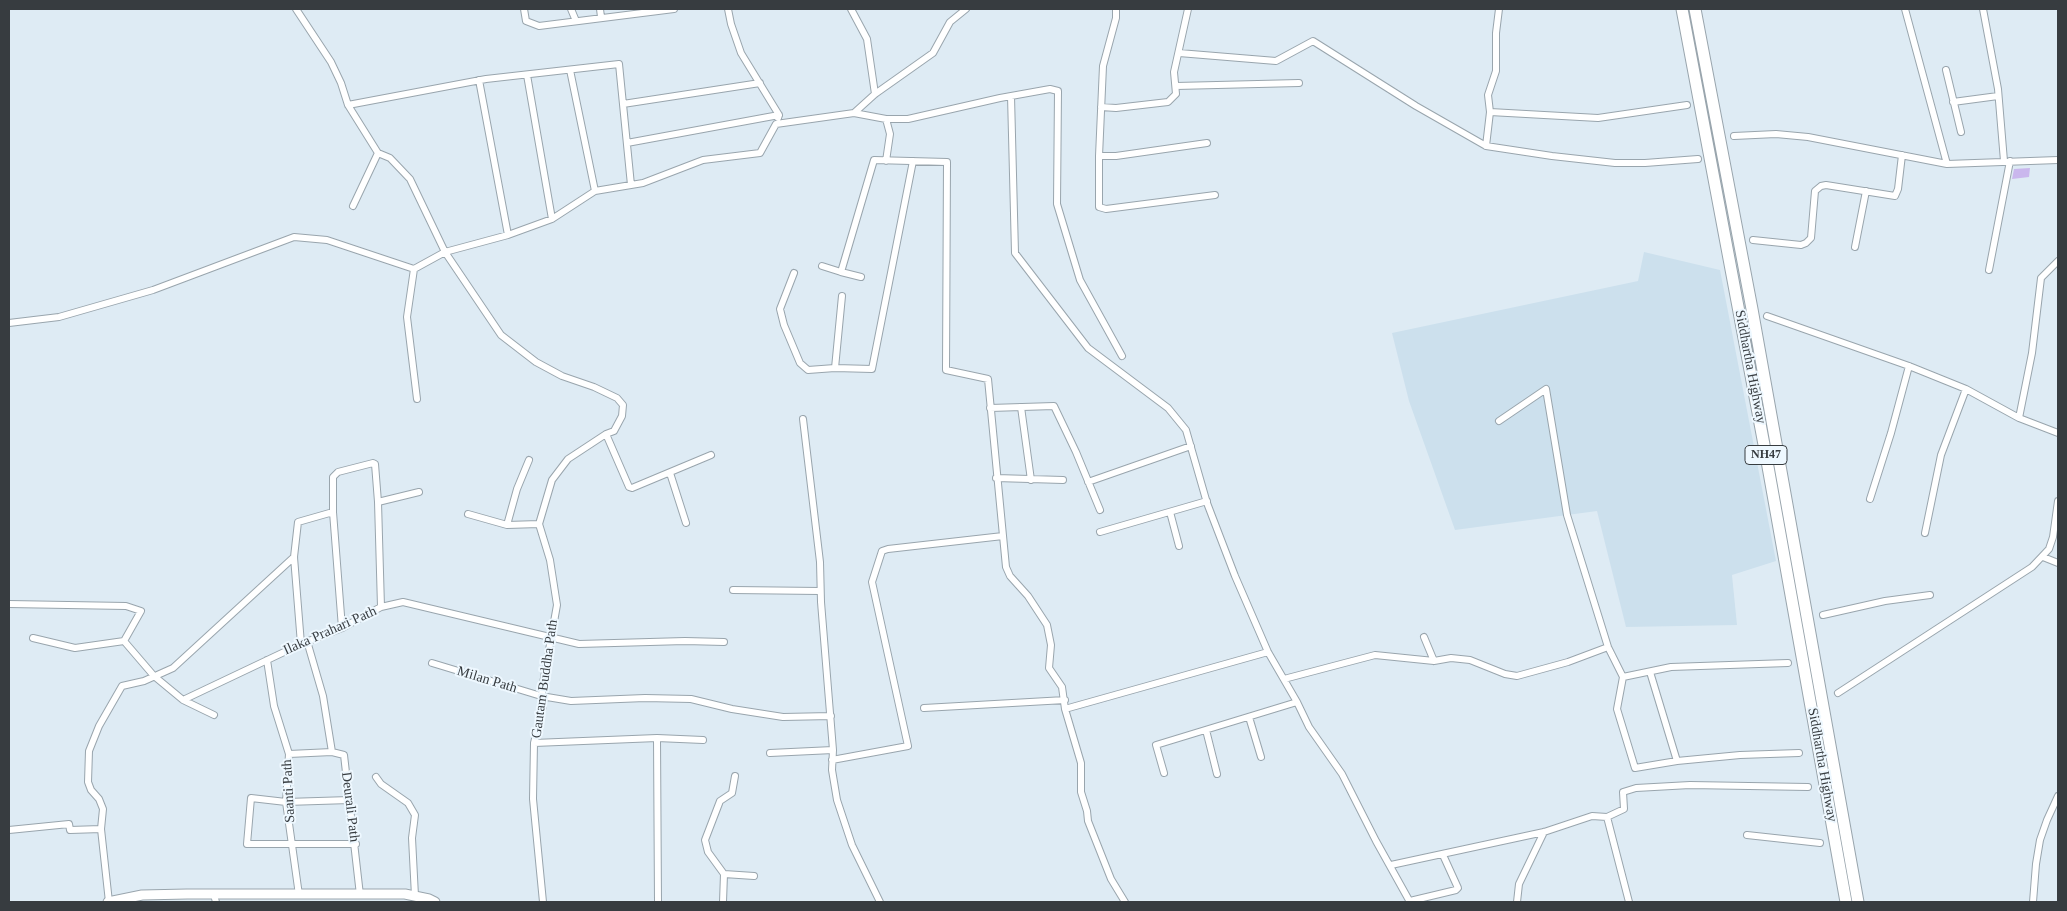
<!DOCTYPE html>
<html>
<head>
<meta charset="utf-8">
<style>
  body { margin:0 }
  #map { position:relative; width:2067px; height:911px; overflow:hidden; background:#deebf4; font-family:Georgia,serif }
  canvas { display:block }
  .frame { position:absolute; inset:0; border:10px solid #373c40; pointer-events:none }
</style>
</head>
<body>
<div id="map">
<canvas width="2067" height="911"></canvas>
<div class="frame"></div>
</div>
<script>
const ctx = document.querySelector('canvas').getContext('2d');
ctx.lineJoin = 'round';
function fill(path, color) { ctx.fillStyle = color; ctx.fill(path, 'evenodd'); }
const toPath = rows => new Path2D(rows.map(r => 'M' + r).join(''));
function trace(path, color, width, dash) { ctx.strokeStyle = color; ctx.lineWidth = width; ctx.lineCap = dash ? 'butt' : 'round'; ctx.setLineDash(dash || []); ctx.stroke(path); }
function write(font, color, halo, rows, align = 'center') {
  ctx.font = font + ' Georgia,serif'; ctx.lineWidth = 4; ctx.setLineDash([]); ctx.textBaseline = 'middle'; ctx.strokeStyle = halo; ctx.fillStyle = color; for (const [text, x, y, turn = 0] of rows) {
    ctx.save(); ctx.translate(x, y); ctx.rotate((+turn || 0) * Math.PI / 180); ctx.textAlign = isNaN(turn) ? turn : align; if (halo) ctx.strokeText(text, 0, 0); ctx.fillText(text, 0, 0); ctx.restore();
  }
}
fill(toPath([
  [1644,252,1720,270,1776,561,1732,575,1737,625,1626,627,1597,511,1455,530,1409,401,1392,333,1638,281]
]), '#cce0ed');
fill(toPath([
  [2030,168,2029,177,2012,179,2014,169]
]), '#cab7ed');
const street = toPath([
  [296,9,331,62,341,83,348,105,378,153,390,158,410,179,445,252,508,235,552,219,595,191,643,183,703,160,760,153,776,124,854,113,886,119,908,119,1000,98,1050,89,1058,91,1057,204,1080,280,1122,356],
  [524,9,526,21,539,26,674,9],
  [571,9,576,21],
  [600,9,601,17],
  [728,9,731,24,741,53,779,115,778,118],
  [851,9,867,39,875,94],
  [1116,9,1116,18,1103,66,1099,156,1099,207,1106,209,1215,195],
  [1905,9,1947,164],
  [1983,9,1998,89,2004,161],
  [1179,53,1276,61,1313,41,1416,106,1486,146,1552,156,1615,163,1645,163,1698,159],
  [570,70,595,191],
  [1946,70,1961,132],
  [527,75,552,219],
  [479,80,508,235],
  [1176,86,1299,83],
  [1011,96,1015,253,1088,348,1168,408,1186,430,1207,503,1235,576,1268,652,1297,702,1309,727,1342,774,1376,841,1410,902],
  [1953,102,1998,96],
  [623,104,760,83],
  [348,105,486,79,619,64,631,185],
  [1101,107,1116,108,1168,102,1176,94,1174,72,1188,9],
  [1490,112,1598,118,1687,105],
  [854,113,875,94,933,53,950,22,966,9],
  [886,119,890,134,886,161],
  [1734,136,1776,134,1808,137,1947,164,2058,160],
  [627,143,779,115],
  [1486,146,1490,112,1488,95,1496,71,1496,33,1499,9],
  [1099,156,1116,156,1207,143],
  [353,206,378,153],
  [1753,240,1801,245,1806,243,1811,238,1815,191,1821,186,1826,185,1895,196,1898,189,1902,155],
  [1855,247,1866,191],
  [822,266,841,272,874,160,947,162,946,370,988,379,1006,567,1010,576,1028,596,1047,625,1051,645,1049,668,1062,687,1065,709,1081,763,1081,792,1087,811,1088,821,1111,879,1125,902],
  [414,269,407,317,417,399],
  [1989,270,2010,161],
  [841,272,861,277],
  [794,273,780,309,784,325,800,363,808,370,835,368],
  [842,296,835,368,872,369,913,161],
  [1767,316,1909,366,1966,389,2019,418,2058,433],
  [9,323,59,317,153,290,294,237,327,240,414,269,445,252,501,335,536,362,562,376,594,387,617,398,623,405,622,416,614,431,606,434,568,459,552,480,539,524,550,560,557,605,542,689,543,706,534,743,533,799,543,902],
  [1021,407,1031,480],
  [990,408,1054,406,1076,452,1100,510],
  [2019,418,2032,353,2041,278,2058,261],
  [803,419,820,562,821,602,833,750,832,770,837,800,852,845,880,902],
  [1499,421,1546,389,1567,515,1608,647,1623,677,1671,667,1788,663],
  [606,434,629,487,632,488,711,455],
  [670,473,686,523],
  [996,478,1063,480],
  [1088,482,1191,446],
  [1870,499,1891,433,1909,366],
  [378,502,419,492],
  [1170,512,1179,546],
  [468,514,507,525,539,524],
  [507,525,517,489,529,460],
  [1100,532,1207,501],
  [1925,533,1941,455,1966,389],
  [2043,557,2058,563],
  [733,590,820,591],
  [9,604,126,606,141,611,124,641,154,676,183,700,301,644,342,628,381,607,403,602,579,644,685,641,724,642],
  [1823,615,1885,601,1930,595],
  [342,628,333,512,333,477,338,472,373,463,375,464,378,502,381,607],
  [1424,637,1434,661],
  [33,638,75,648,124,641],
  [307,641,323,696,332,752,344,755,360,895],
  [301,644,294,557,298,522,333,512],
  [267,660,274,706,289,754,286,802,299,895],
  [432,663,541,696,571,701,645,698,691,699,732,709,783,717,831,716],
  [1650,672,1677,761],
  [1623,677,1617,709,1635,768,1677,761,1740,755,1799,753],
  [1284,679,1375,655,1434,661,1451,658,1470,660,1505,674,1517,676,1568,662,1608,647],
  [1838,693,2032,567,2049,549,2053,537,2058,501],
  [183,700,214,715],
  [924,708,1065,700],
  [1065,709,1268,652],
  [1249,717,1261,757],
  [1206,730,1217,774],
  [657,738,658,902],
  [534,743,657,738,703,740],
  [770,753,833,750],
  [289,754,332,752],
  [832,760,908,746,872,582,882,551,888,549,1003,536],
  [1164,773,1156,745,1297,702],
  [376,777,381,784,408,803,415,815,412,838,415,896],
  [350,800,286,802,251,798,247,844,356,844],
  [1607,817,1629,902],
  [9,830,69,824,70,830,101,829],
  [1747,835,1820,843],
  [1391,865,1544,832,1592,816,1607,817,1624,809,1623,792,1636,788,1690,785,1808,787],
  [724,874,754,876],
  [214,895,216,902],
  [1410,901,1456,890,1458,888,1443,855],
  [109,902,101,829,103,809,99,799,91,790,88,782,89,751,99,726,122,686,144,681,173,668,294,557],
  [723,902,724,874,708,852,705,840,720,801,732,793,735,776],
  [1517,902,1519,884,1544,832],
  [2033,902,2036,864,2040,840,2047,820,2058,796]
]);
const secondary = toPath([
  [108,902,142,895,187,894,405,894,429,899,435,902]
]);
const highway = toPath([
  [1682,9,1765,450,1846,902],
  [1695,9,1752,309,1858,902]
]);
trace(street, '#99a5ad', 8);
trace(secondary, '#99a5ad', 11);
trace(highway, '#99a5ad', 13);
trace(street, '#fff', 6);
trace(secondary, '#fff', 9);
trace(highway, '#fff', 11);
for (const [x, y, w] of [
  [1766,455,42]
]) { const box = new Path2D(); box.roundRect(x - w / 2, y - 9.5, w, 19, 4); ctx.fillStyle = '#eef8ff'; ctx.fill(box); trace(box, '#373c40', 1); }
write('bold 12px', '#373c40', null, [
  ["NH47",1766,455]
]);
write('14px', '#373c40', '#eef8ff', [
  ["Siddhartha Highway",1750,367,79],
  ["Ilaka Prahari Path",330,631,-24],
  ["Gautam Buddha Path",545,679,-82],
  ["Milan Path",487,680,17],
  ["Siddhartha Highway",1822,765,80],
  ["Saanti Path",289,791,-93],
  ["Deurali Path",350,807,83]
]);
</script>
</body>
</html>
